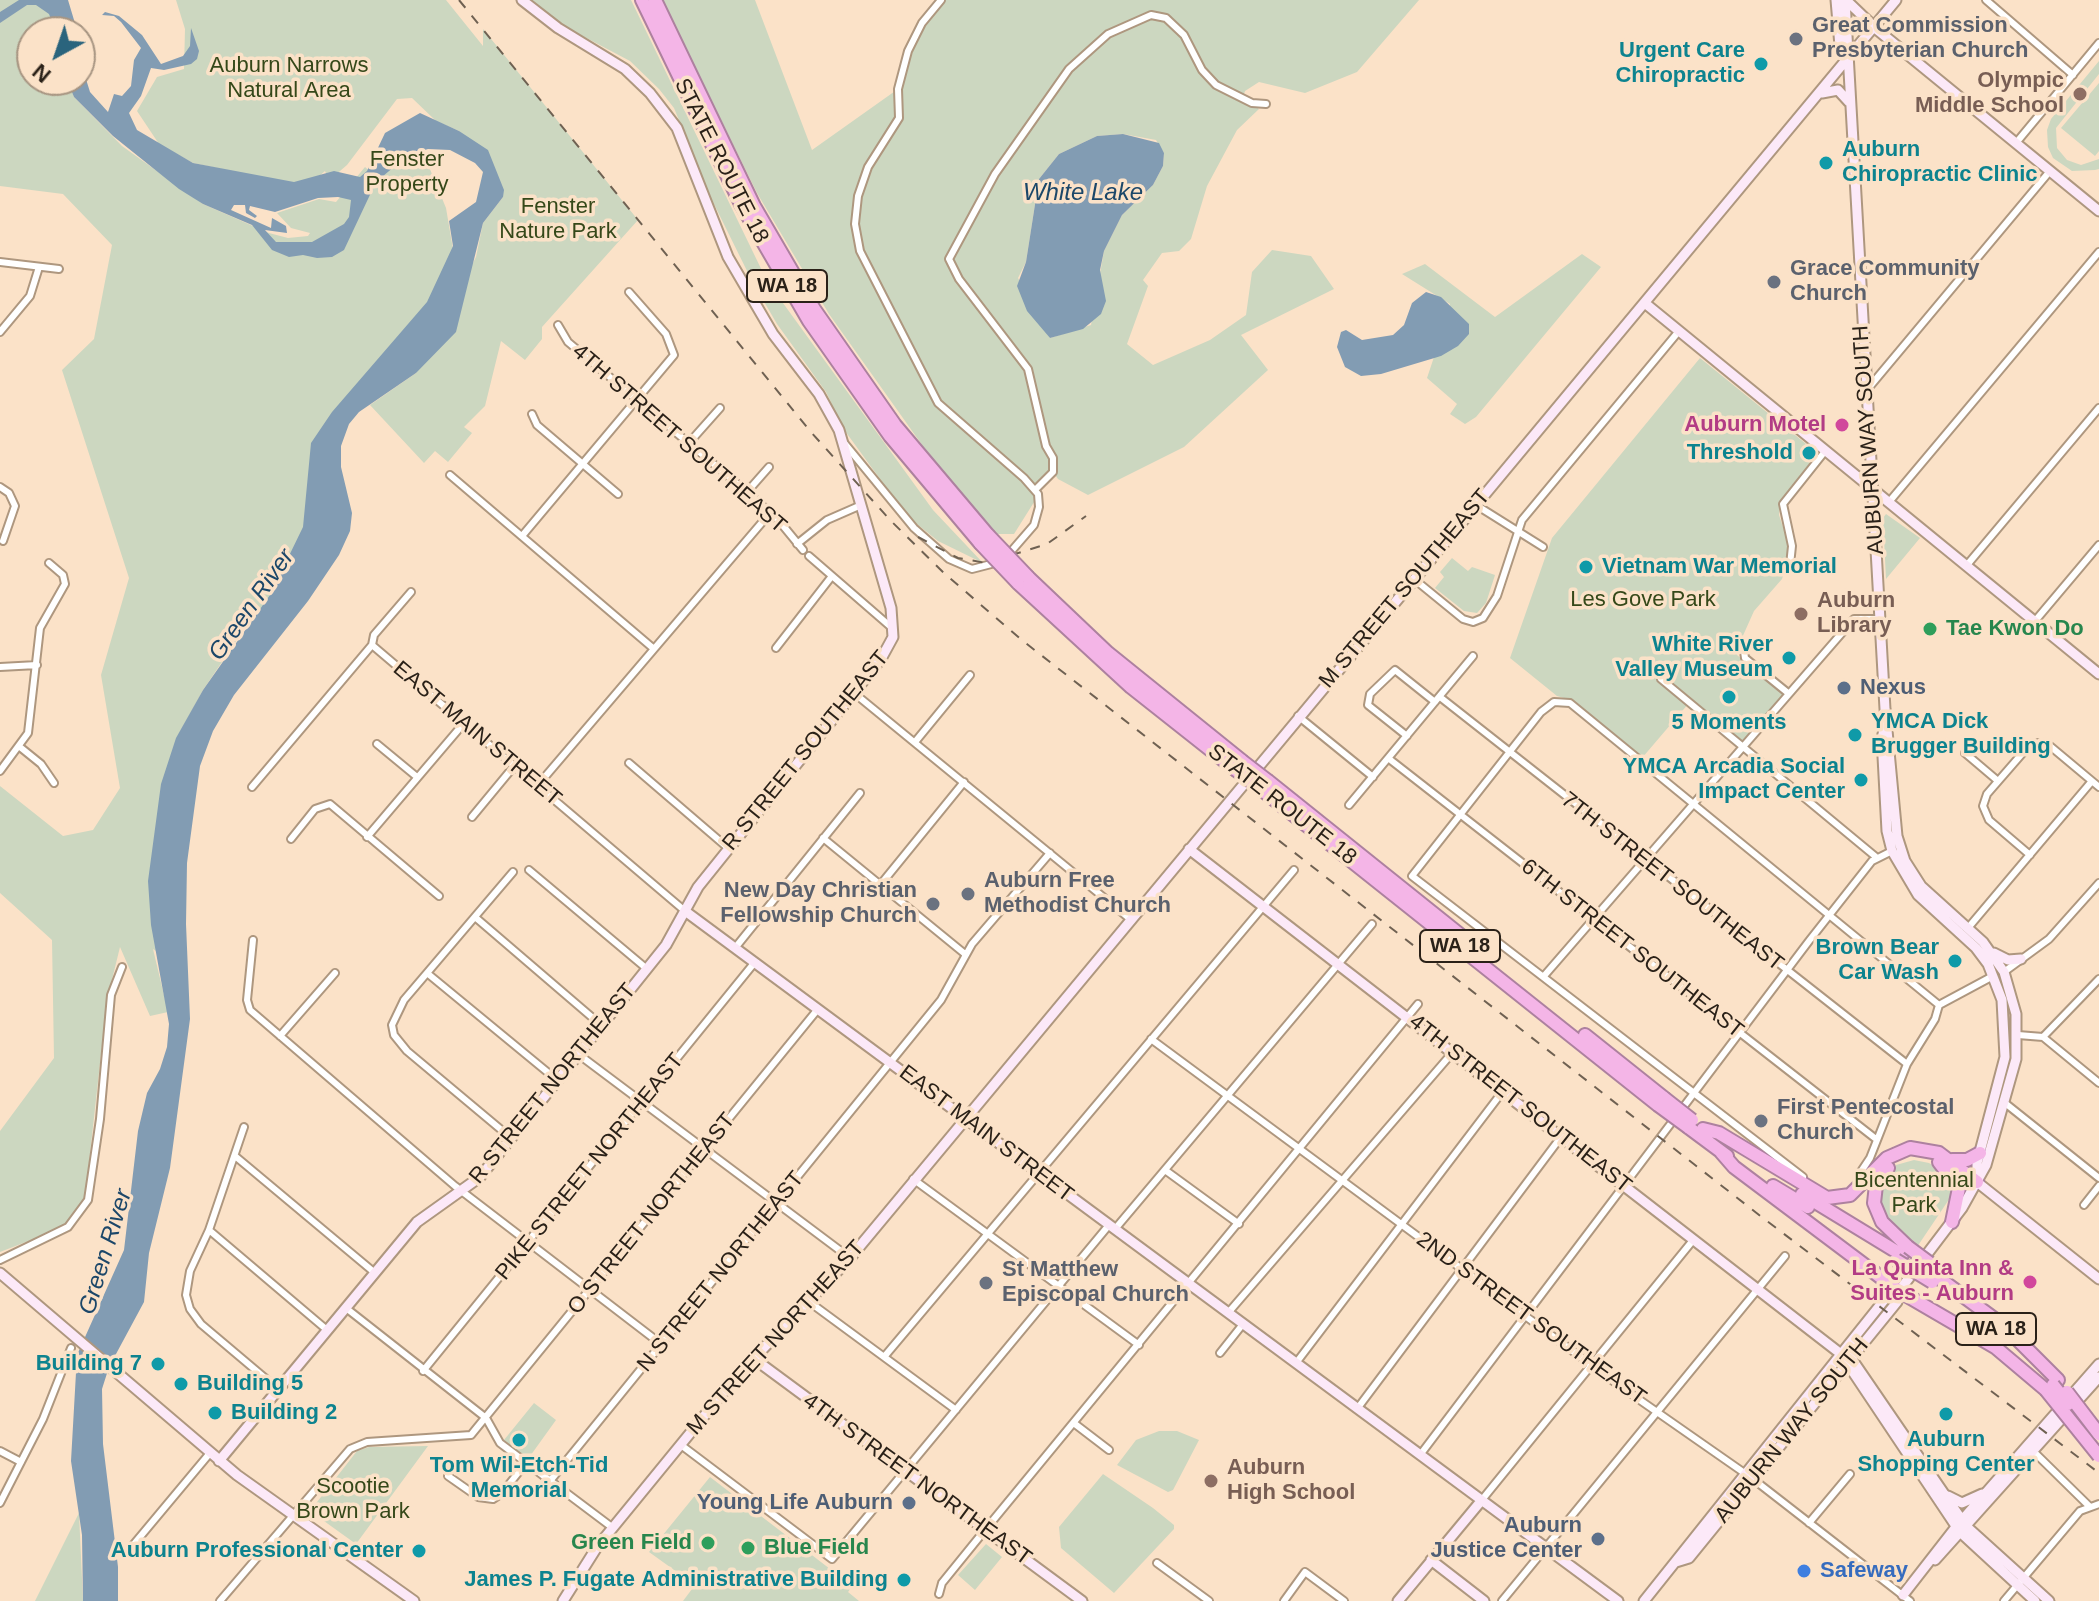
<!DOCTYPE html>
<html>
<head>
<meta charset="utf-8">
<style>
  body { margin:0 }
  #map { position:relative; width:2099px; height:1601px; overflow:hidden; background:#fbe2c8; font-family:Helvetica,sans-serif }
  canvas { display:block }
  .north { position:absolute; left:16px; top:16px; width:80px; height:80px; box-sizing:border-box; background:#fbe2c8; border:2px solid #a79582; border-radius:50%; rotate:220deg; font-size:22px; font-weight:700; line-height:32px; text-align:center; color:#2a2118 }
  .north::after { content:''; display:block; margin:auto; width:28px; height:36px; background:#2a647d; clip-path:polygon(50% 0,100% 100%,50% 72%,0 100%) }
</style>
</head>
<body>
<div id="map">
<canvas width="2099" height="1601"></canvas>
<div class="north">N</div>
</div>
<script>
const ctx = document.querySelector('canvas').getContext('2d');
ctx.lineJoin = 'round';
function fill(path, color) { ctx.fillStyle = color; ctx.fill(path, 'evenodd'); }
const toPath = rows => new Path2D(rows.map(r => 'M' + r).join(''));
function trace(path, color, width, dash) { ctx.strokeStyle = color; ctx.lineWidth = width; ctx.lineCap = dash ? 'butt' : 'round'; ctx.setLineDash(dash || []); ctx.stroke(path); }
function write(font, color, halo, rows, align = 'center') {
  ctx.font = font + ' Helvetica,sans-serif'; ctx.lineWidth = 7; ctx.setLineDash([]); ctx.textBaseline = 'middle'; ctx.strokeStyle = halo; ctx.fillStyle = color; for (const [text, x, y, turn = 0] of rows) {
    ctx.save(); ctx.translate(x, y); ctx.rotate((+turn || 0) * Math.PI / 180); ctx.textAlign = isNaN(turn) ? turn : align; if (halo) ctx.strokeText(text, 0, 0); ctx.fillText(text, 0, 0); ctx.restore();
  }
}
fill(toPath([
  [0,0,40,0,58,26,59,32,32,32,32,80,68,80,74,97,122,146,203,204,269,233,288,238,308,236,310,233,291,228,277,213,319,199,336,202,365,167,374,175,420,145,446,208,456,267,366,381,260,631,249,622,203,690,176,740,164,956,153,949,168,1012,150,1016,120,947,107,1000,85,1199,72,1218,57,1230,0,1252,0,1131,54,1058,52,940,0,893,0,786,63,836,93,830,120,788,101,675,129,578,62,370,94,339,112,245,63,194,0,186],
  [176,0,446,0,483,46,483,29,638,220,542,327,542,339,525,360,501,341,485,406,464,427,472,433,448,462,435,451,424,463,370,405,416,373,476,257,483,223,503,197,459,131,436,121,412,98,397,99,347,165,333,177,328,178,325,171,315,180,299,185,193,163,159,144,137,111,157,77,184,69,185,29],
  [530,0,631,0,767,281,933,510,983,563,938,541,907,516,845,431,826,392,777,324,752,281,711,198,674,108,659,89,630,61,558,23],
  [662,0,755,0,812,150,898,89,908,51,922,23,941,0,1419,0,1357,72,1305,93,1259,82,1245,91,1243,97,1259,109,1237,130,1207,186,1191,239,1179,251,1162,253,1143,280,1148,286,1127,344,1153,365,1210,340,1246,315,1252,272,1272,250,1311,256,1334,289,1241,335,1268,370,1184,447,1088,495,1058,479,1053,472,1014,534,993,534,947,480,829,314,757,193],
  [1123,134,1156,140,1164,153,1163,166,1153,185,1122,215,1104,251,1091,325,1050,338,1018,278,1026,262,1039,179,1059,154,1097,136],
  [2099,61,2099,74,2056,128,2057,148,2067,160,2081,165,2099,159,2099,169,2095,170,2072,171,2053,158,2048,147,2047,130,2051,119],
  [2099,83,2099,151,2095,156,2061,128],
  [1582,254,1601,267,1476,417,1465,424,1450,414,1457,404,1427,378,1434,357,1441,356,1450,304,1402,274,1425,264,1495,317],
  [1700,358,1816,452,1800,479,1780,501,1779,515,1789,545,1786,566,1782,579,1754,611,1737,649,1737,655,1785,696,1742,747,1689,703,1642,758,1571,700,1557,696,1510,658,1552,538],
  [1886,514,1920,538,1886,579,1883,518],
  [1452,558,1468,571,1472,567,1495,575,1486,603,1477,613,1464,611,1435,588,1444,577,1440,572],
  [1914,1160,1929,1163,1945,1173,1951,1179,1954,1192,1917,1247,1885,1216,1880,1207,1878,1191,1896,1165],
  [534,1403,556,1420,528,1459,504,1440],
  [1159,1431,1177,1431,1199,1440,1173,1490,1168,1492,1117,1465,1136,1440],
  [428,1446,356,1544,310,1511,357,1451,369,1447],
  [1103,1474,1153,1508,1174,1525,1174,1529,1114,1593,1061,1548,1059,1527],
  [710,1477,834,1572,839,1569,856,1581,848,1592,859,1601,683,1601,695,1585,649,1552],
  [79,1513,83,1601,35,1601],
  [986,1544,1002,1557,975,1590,958,1575]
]), '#ccd7c0');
fill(toPath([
  [19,0,68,0,74,20,74,32,56,32,49,14,36,5,27,5,0,23,0,12],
  [105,12,119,16,142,35,161,64,183,56,190,46,191,28,199,51,197,59,191,64,164,70,151,68,141,96,129,113,137,130,193,163,294,182,334,171,360,177,367,171,385,133,420,113,459,131,488,150,504,190,503,197,483,223,456,332,416,373,359,412,349,424,341,446,341,467,352,513,350,531,339,555,308,601,234,695,213,731,200,766,187,863,186,924,190,1019,170,1168,149,1253,144,1302,109,1367,102,1389,103,1444,118,1567,118,1601,83,1601,82,1535,71,1461,77,1355,124,1250,138,1131,147,1093,160,1069,167,1047,169,1024,151,925,148,881,161,784,176,738,203,690,270,595,303,527,311,443,332,412,427,302,453,246,449,221,476,202,483,172,475,163,450,150,428,149,408,155,376,182,344,250,332,257,317,258,303,255,289,257,272,250,252,225,203,204,179,189,113,136,74,97,67,80,80,80,80,60,90,92,108,112,114,94,122,96,131,86,134,60,141,48,121,22,114,16,102,15],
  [338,197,351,200,349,217,344,224,312,242,276,242,265,230,287,233,286,226,272,218,271,228,231,210,234,205,245,205,246,213,255,218,257,216,249,210,250,206,275,212,318,198],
  [1123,134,1159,143,1164,153,1163,166,1153,185,1122,215,1104,251,1100,270,1106,301,1101,314,1083,329,1050,338,1027,311,1017,286,1026,262,1039,179,1059,154,1097,136],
  [1426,292,1441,297,1469,324,1469,334,1458,346,1441,356,1381,374,1361,376,1345,367,1337,347,1341,332,1346,330,1362,340,1393,335,1404,325,1412,303]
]), '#829cb3');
const street = toPath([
  [941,0,922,23,908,51,898,89,899,118,868,167,858,196,855,224,860,251,938,403,1024,478,1038,494,1039,507,1034,525,1008,555],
  [1986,0,2073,75],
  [2016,143,2099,43],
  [0,262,59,269],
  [558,325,568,342,747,492,780,522,803,550],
  [0,332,30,296,39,267],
  [1866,391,2050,171],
  [532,414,537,425,618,494],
  [688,444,720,408],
  [845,444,914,528,949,559,972,569,999,562],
  [450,475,654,649],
  [0,487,9,493,15,506,3,541],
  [1035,490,1053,472,1053,458,1046,446,1028,369,959,279,949,259,995,174,1069,69,1108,34,1151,15,1166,18,1184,35,1202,70,1216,85,1252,103,1266,104],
  [747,492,769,467],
  [1889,502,2099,252],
  [1476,505,1543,547],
  [522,536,674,355,666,334,629,292],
  [797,544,827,520,859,506],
  [809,556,891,627],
  [1790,565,1792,546,1783,504,1826,450],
  [1967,565,2099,408],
  [1414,579,1463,619,1473,622,1483,618,1497,596,1522,520,1679,331],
  [2035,621,2099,545],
  [372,645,685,911],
  [1743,645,1745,658,1788,693],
  [776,648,832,576],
  [0,667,37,665],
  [1661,679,1876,857],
  [854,693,1130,919],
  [1440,697,1907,1064],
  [1298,716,1373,777],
  [1407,736,1368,705,1370,694,1395,670,1435,702],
  [915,742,970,675],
  [377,744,417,777],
  [20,747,41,764,54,783],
  [1965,753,1998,781],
  [1388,758,1876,1139],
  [629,763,728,848],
  [0,771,28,733,40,628,65,584,63,575,49,563],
  [538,785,770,513],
  [252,787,372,645,374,635,411,592],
  [1349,805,1473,656],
  [472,817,515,765],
  [367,837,464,723],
  [823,838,965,954],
  [291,839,315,809,330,804,439,896],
  [2030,855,1989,820,1983,806,1987,794,2027,748,2038,743,2050,746,2099,787],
  [529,870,647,969],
  [881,884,964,782],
  [475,917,601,1025],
  [1968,928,2092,781],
  [253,940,247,1000,250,1010,455,1186,661,1344],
  [735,948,860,793],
  [2004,972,2049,939,2099,883],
  [427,973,557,1080],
  [1544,976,1854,619,1880,619],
  [2018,1035,2043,1037,2099,979],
  [280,1036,335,973],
  [2043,1037,2099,1083],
  [1151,1039,1624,1389,1753,1479,1910,1601],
  [578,1054,850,1258],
  [2005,1103,2099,1178],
  [244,1127,209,1230,190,1271,186,1295,190,1309,201,1324,278,1389],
  [511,1138,407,1051,394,1035,392,1025,404,1000,513,872],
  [235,1156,375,1273],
  [1165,1170,1239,1224],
  [1858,1176,1870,1158,1907,1064,1935,1019,1939,1005,1993,976],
  [1803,1177,1412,876,1541,712,1554,702,1570,703,1939,1005],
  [913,1179,1139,1345],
  [2084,1205,2099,1186],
  [1115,1229,1372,924],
  [209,1230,327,1330],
  [0,1260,68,1227,88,1200,100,1119,111,995,122,967],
  [808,1301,956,1410],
  [346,1308,486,1418,500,1443,613,1528],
  [1228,1313,1453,1052],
  [1220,1353,1243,1324],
  [884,1357,1294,870],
  [1296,1363,1503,1091],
  [423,1371,755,962],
  [1357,1409,1561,1137],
  [1075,1424,1109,1450],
  [681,1445,832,1559,1109,1225],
  [0,1451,21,1462],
  [2033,1451,2089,1506],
  [1420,1455,1809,941,1872,861,1892,851],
  [448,1476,478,1497,493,1499,502,1493,526,1463],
  [550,1481,941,1000,972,944,1050,853],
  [1481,1501,1694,1239],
  [0,1503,43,1419,71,1348],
  [1809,1523,1850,1474],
  [129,1550,210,1453],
  [1157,1563,1209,1601],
  [939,1594,942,1583,985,1530,1418,1004],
  [220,1601,350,1449,367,1442,471,1435,818,1009],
  [1284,1601,1305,1572,1344,1601],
  [1502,1601,1785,1256],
  [2004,1601,2080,1511,2099,1504]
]);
const secondary = toPath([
  [1836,0,1840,46,1845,59],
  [1846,0,1871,24],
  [1875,28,2099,211],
  [1822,93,1838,90,1849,102],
  [1646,304,2099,674],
  [1886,723,1882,738,1887,831,1892,851,1918,895,1976,948,1988,964,2002,1000,2005,1057,1977,1163,1977,1178],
  [1189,849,1841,1354,1851,1358,1966,1526,2049,1601],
  [685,911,1618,1601],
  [1994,953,2008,960,2021,959],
  [1977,1182,2099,1279],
  [0,1273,237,1475,414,1601],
  [753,1358,1082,1601],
  [1845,1360,1960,1532,2035,1601],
  [219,1461,417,1222,480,1177,666,945,698,887,881,659,893,637,891,608,839,430,819,394,773,334,728,257,677,128,650,93,625,69,558,28,522,0],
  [1948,1496,1962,1503,1982,1494],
  [1431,1560,1484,1601],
  [1935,1560,2099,1377],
  [1676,1562,1689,1558,1897,1302,1899,1291,1962,1208,1986,1165,2016,1059,2016,1014,2004,972,1983,942,1921,886,1905,861,1897,836,1885,709,1845,0],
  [1903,1595,1956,1527,2099,1364],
  [563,1601,597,1547,736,1377,850,1258,1896,0],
  [1398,1601,1481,1501],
  [1644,1601,1889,1294,1899,1291]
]);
const highway = toPath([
  [642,0,741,204,809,321,890,436,980,543],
  [655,0,754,206,814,309,895,425,988,535],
  [1028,577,1108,653,1242,761],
  [1018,583,1131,687,1236,770],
  [1268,781,1474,946],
  [1261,789,1658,1105],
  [1585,1035,1664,1098],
  [1688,1127,1727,1156],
  [1703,1129,1719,1133,1827,1198,1850,1195,1887,1158,1910,1148,1939,1153,1977,1182],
  [1721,1152,1734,1167,1899,1291,1995,1347,2046,1390],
  [1952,1160,1967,1160,1980,1153],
  [1939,1162,1959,1188,1952,1222],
  [1888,1168,1876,1185,1874,1203,1882,1222,1908,1247],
  [1773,1186,1808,1207],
  [1802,1194,1902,1255],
  [1936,1276,2004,1326,2058,1380]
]);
trace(street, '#ae977f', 10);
trace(secondary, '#ae977f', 13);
trace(highway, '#ad819f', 16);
trace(street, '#fff', 6);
trace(secondary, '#fce9f8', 9);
trace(highway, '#f4b5e7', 12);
trace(toPath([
  [459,0,810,431,891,521,945,574,1023,641,1763,1218,2099,1473],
  [918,537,958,558,986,563,1047,544,1086,516]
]), '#6f6152', 2, [10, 10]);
const highwayBridge = toPath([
  [988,535,1028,577],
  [980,543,1018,583],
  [1242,761,1268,781],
  [1236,770,1261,789],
  [1664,1098,1692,1120],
  [1658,1105,1688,1127],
  [1908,1247,1939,1270],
  [1896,1260,1932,1282],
  [2053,1385,2068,1404],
  [2046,1390,2099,1456],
  [2067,1392,2099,1434]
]);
trace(highwayBridge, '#ad819f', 16, []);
trace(highwayBridge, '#f4b5e7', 12);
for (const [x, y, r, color] of [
  [1796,39,8,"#6b7280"],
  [1761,64,8,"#0f9aa8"],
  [2080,94,8,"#8d6e63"],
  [1826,163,8,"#0f9aa8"],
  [1774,282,8,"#6b7280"],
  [1842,425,8,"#d1479c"],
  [1809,453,8,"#0f9aa8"],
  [1586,567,8,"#0f9aa8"],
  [1801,614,8,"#8d6e63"],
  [1930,629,8,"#2e9e5b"],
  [1789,658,8,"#0f9aa8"],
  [1844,688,8,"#5c6f8a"],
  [1729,697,8,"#0f9aa8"],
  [1855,735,8,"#0f9aa8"],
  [1861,780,8,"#0f9aa8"],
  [968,894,8,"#6b7280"],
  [933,904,8,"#6b7280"],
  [1955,961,8,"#0f9aa8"],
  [1761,1121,8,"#6b7280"],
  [2030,1282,8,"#d1479c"],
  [986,1283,8,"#6b7280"],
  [158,1364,8,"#0f9aa8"],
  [181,1384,8,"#0f9aa8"],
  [215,1413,8,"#0f9aa8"],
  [1946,1414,8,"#0f9aa8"],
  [519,1440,8,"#0f9aa8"],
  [1211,1481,8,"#8d6e63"],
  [909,1503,8,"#5c6f8a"],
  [1598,1539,8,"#5c6f8a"],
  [708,1543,8,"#2e9e5b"],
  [748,1548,8,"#2e9e5b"],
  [419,1551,8,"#0f9aa8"],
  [1804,1571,8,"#3f7fe0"],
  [904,1580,8,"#0f9aa8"]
]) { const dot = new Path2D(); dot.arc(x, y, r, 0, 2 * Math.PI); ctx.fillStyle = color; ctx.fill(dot); trace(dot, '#fbe2c8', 3); }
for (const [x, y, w] of [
  [787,286,80],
  [1460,946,80],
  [1996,1329,80]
]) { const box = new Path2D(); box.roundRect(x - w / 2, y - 16, w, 32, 6); ctx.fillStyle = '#fbe2c8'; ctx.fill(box); trace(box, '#2a2118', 2); }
write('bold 20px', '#2a2118', null, [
  ["WA 18",787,286],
  ["WA 18",1460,946],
  ["WA 18",1996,1329]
]);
write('bold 22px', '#5b616d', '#fbe2c8', [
  ["Great Commission",1812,26],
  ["Presbyterian Church",1812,51],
  ["Grace Community",1790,269],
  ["Church",1790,294],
  ["Auburn Free",984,881],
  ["Methodist Church",984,906],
  ["New Day Christian",917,891,"right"],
  ["Fellowship Church",917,916,"right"],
  ["First Pentecostal",1777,1108],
  ["Church",1777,1133],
  ["St Matthew",1002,1270],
  ["Episcopal Church",1002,1295]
], 'left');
write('bold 22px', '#0d838f', '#fbe2c8', [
  ["Urgent Care",1745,51],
  ["Chiropractic",1745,76],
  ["Auburn",1842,150,"left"],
  ["Chiropractic Clinic",1842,175,"left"],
  ["Threshold",1793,453],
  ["Vietnam War Memorial",1602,567,"left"],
  ["White River",1773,645],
  ["Valley Museum",1773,670],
  ["YMCA Dick",1871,722,"left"],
  ["Brugger Building",1871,747,"left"],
  ["5 Moments",1729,723,"center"],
  ["YMCA Arcadia Social",1845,767],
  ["Impact Center",1845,792],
  ["Brown Bear",1939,948],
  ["Car Wash",1939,973],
  ["Building 7",142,1364],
  ["Building 5",197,1384,"left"],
  ["Building 2",231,1413,"left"],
  ["Auburn",1946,1440,"center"],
  ["Shopping Center",1946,1465,"center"],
  ["Tom Wil-Etch-Tid",519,1466,"center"],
  ["Memorial",519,1491,"center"],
  ["Auburn Professional Center",403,1551],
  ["James P. Fugate Administrative Building",888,1580]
], 'right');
write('22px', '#354819', '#fbe2c8', [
  ["Auburn Narrows",289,66],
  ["Natural Area",289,91],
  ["Fenster",407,160],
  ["Property",407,185],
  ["Fenster",558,207],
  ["Nature Park",558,232],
  ["Les Gove Park",1643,600],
  ["Bicentennial",1914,1181],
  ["Park",1914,1206],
  ["Scootie",353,1487],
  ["Brown Park",353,1512]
]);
write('bold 22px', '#785e54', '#fbe2c8', [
  ["Olympic",2064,81,"right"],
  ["Middle School",2064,106,"right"],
  ["Auburn",1817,601],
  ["Library",1817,626],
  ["Auburn",1227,1468],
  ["High School",1227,1493]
], 'left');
write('22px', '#2a2118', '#fbe2c8', [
  ["STATE ROUTE 18",721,161,63],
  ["4TH STREET SOUTHEAST",679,439,41],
  ["AUBURN WAY SOUTH",1869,440,-94],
  ["M STREET SOUTHEAST",1405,589,-50],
  ["EAST MAIN STREET",477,734,40],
  ["R STREET SOUTHEAST",806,751,-51],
  ["STATE ROUTE 18",1282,805,38],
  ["7TH STREET SOUTHEAST",1672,882,38],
  ["6TH STREET SOUTHEAST",1632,949,38],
  ["R STREET NORTHEAST",553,1084,-51],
  ["4TH STREET SOUTHEAST",1520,1104,38],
  ["EAST MAIN STREET",986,1134,37],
  ["PIKE STREET NORTHEAST",590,1167,-51],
  ["O STREET NORTHEAST",652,1214,-51],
  ["N STREET NORTHEAST",721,1272,-51],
  ["2ND STREET SOUTHEAST",1531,1319,36],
  ["M STREET NORTHEAST",776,1338,-48],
  ["AUBURN WAY SOUTH",1792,1431,-51],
  ["4TH STREET NORTHEAST",917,1480,36]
]);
write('bold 22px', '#b23c85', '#fbe2c8', [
  ["Auburn Motel",1826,425],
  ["La Quinta Inn &",2014,1269],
  ["Suites - Auburn",2014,1294]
], 'right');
write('bold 22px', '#27864d', '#fbe2c8', [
  ["Tae Kwon Do",1946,629],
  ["Green Field",692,1543,"right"],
  ["Blue Field",764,1548]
], 'left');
write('bold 22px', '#4e5e75', '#fbe2c8', [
  ["Nexus",1860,688,"left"],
  ["Young Life Auburn",893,1503],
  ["Auburn",1582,1526],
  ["Justice Center",1582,1551]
], 'right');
write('bold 22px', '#366cbe', '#fbe2c8', [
  ["Safeway",1820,1571]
], 'left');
write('italic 24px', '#1c4769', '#fbe2c8', [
  ["White Lake",1083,193],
  ["Green River",252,605,-55],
  ["Green River",106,1252,-73]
]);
</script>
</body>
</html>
